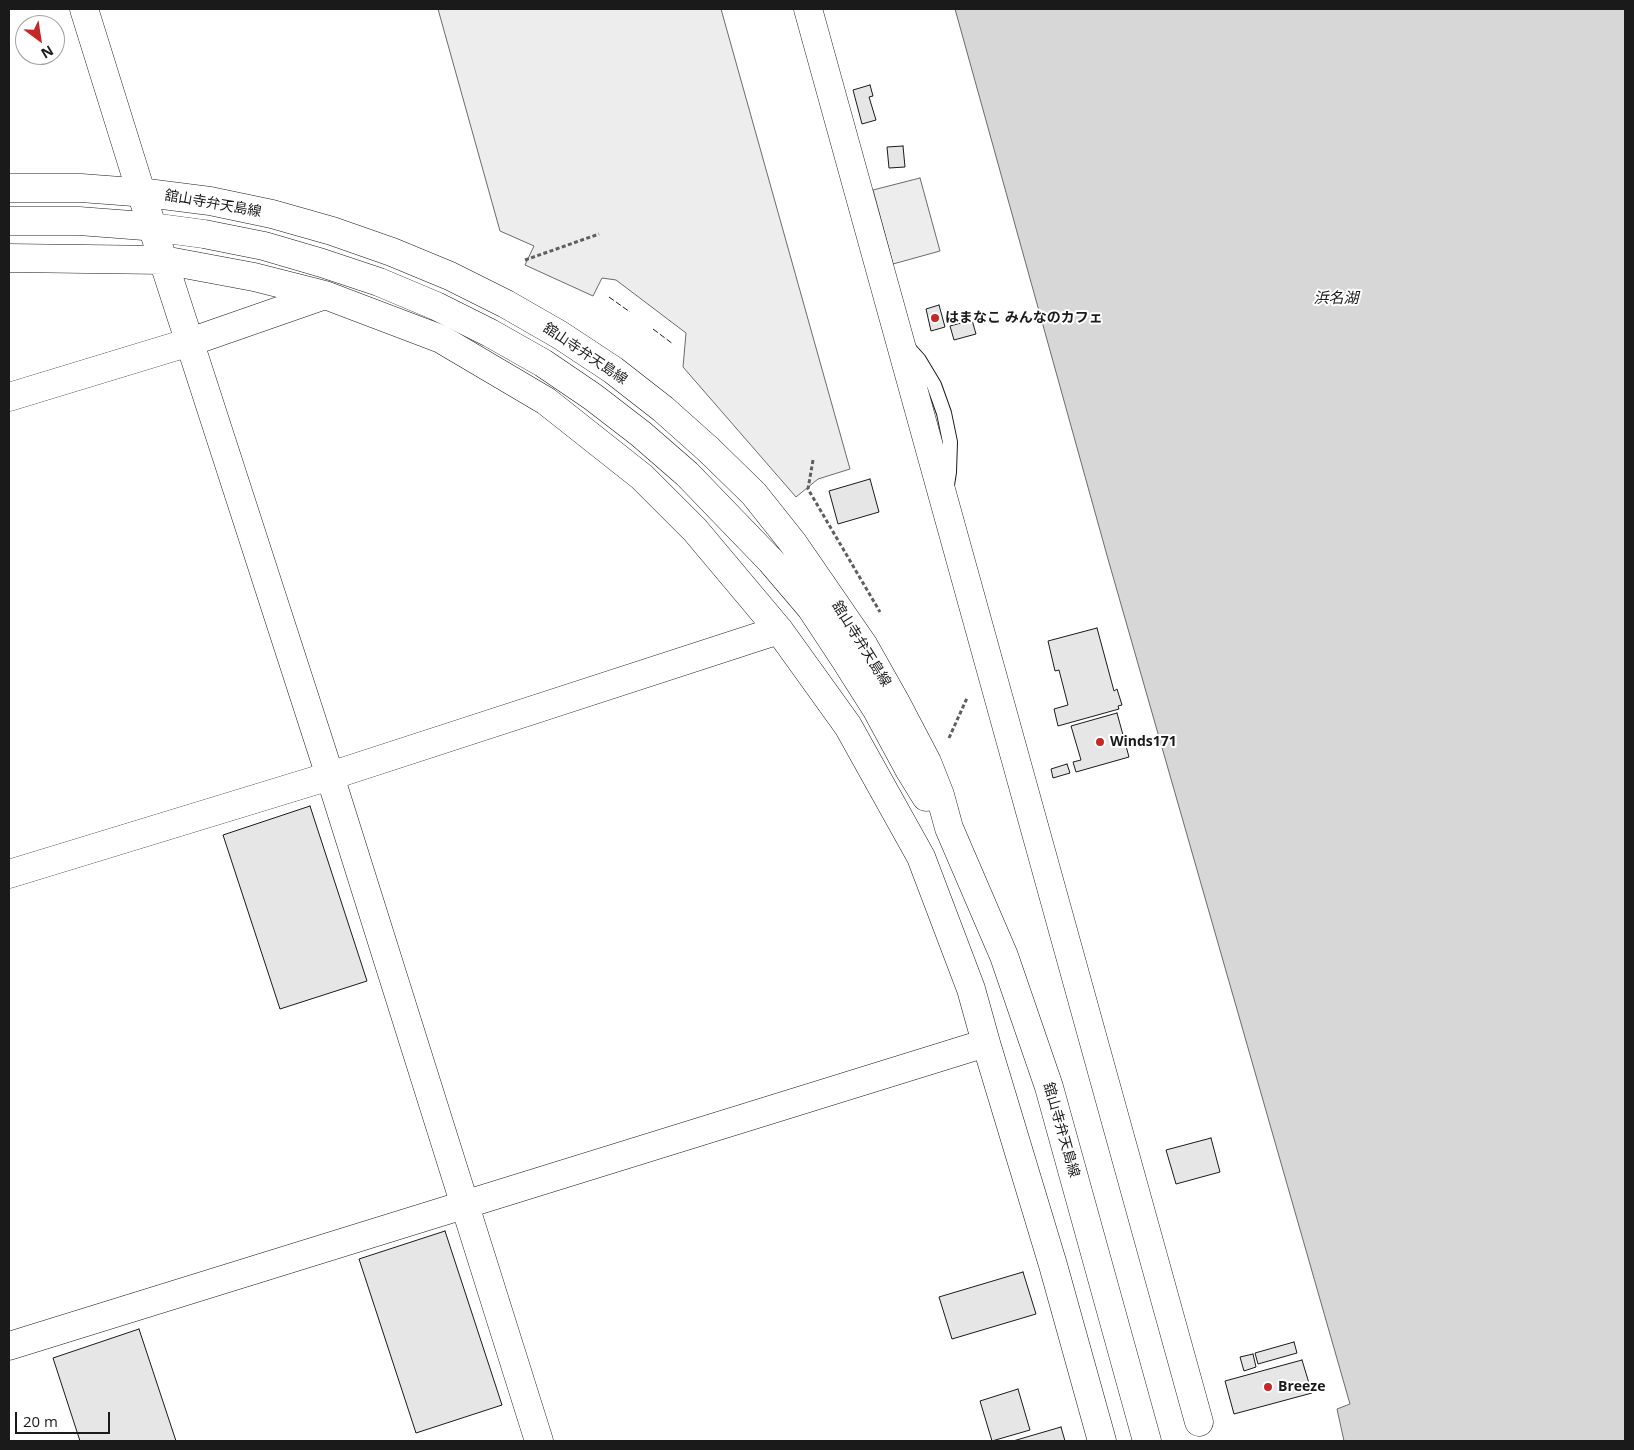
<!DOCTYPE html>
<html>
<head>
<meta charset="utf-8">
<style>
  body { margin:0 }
  #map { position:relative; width:1634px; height:1450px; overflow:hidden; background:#fff; font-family:"Open Sans",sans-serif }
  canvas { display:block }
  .frame { position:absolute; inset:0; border:10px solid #1a1a1a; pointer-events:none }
  .north { position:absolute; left:15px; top:15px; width:50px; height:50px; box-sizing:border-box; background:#fff; border:1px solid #a3a3a3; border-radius:50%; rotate:149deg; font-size:14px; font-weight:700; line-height:20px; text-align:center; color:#1a1a1a }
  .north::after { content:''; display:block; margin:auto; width:18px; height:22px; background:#c62828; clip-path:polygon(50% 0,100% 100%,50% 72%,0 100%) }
  .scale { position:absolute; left:15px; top:1412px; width:95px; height:22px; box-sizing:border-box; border:2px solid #1a1a1a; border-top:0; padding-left:6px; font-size:15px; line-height:18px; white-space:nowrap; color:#1a1a1a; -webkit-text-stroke:4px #fff; paint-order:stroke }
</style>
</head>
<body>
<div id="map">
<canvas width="1634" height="1450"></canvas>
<div class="frame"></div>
<div class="north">N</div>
<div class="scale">20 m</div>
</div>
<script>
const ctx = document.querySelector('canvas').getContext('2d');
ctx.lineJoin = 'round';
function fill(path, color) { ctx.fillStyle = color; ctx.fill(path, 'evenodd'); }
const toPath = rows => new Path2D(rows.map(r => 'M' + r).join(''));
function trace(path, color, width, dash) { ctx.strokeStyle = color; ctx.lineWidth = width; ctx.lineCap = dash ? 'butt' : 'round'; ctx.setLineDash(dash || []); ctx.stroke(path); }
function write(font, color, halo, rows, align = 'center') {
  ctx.font = font + ' "Open Sans","Noto Sans JP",sans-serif'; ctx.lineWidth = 4; ctx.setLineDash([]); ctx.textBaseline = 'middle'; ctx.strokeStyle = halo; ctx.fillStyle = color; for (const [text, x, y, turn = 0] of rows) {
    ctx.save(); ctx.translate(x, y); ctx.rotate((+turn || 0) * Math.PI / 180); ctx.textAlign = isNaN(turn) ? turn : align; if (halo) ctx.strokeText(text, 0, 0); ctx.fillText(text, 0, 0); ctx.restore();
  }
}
const built = toPath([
  [438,9,721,9,850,469,818,479,796,497,683,367,686,333,616,280,602,278,593,296,525,265,534,246,500,231,438,9],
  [920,178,940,251,893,264,873,190,920,178]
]);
fill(built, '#ededed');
trace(built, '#6a6a6a', 1);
const water = toPath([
  [955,9,1625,9,1625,1441,1344,1441,1337,1409,1350,1404,1108,559,955,9]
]);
fill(water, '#d7d7d7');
trace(water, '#6a6a6a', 1);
const building = toPath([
  [870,85,873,96,869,97,876,120,862,124,853,90,870,85],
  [903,146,905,167,889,168,887,147,903,146],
  [939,305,945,327,931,331,926,309,939,305],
  [972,320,976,334,954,340,950,326,972,320],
  [870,479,879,512,838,524,829,491,870,479],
  [1097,628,1114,691,1117,689,1122,705,1118,706,1119,709,1058,726,1054,709,1068,705,1059,670,1055,671,1048,641,1097,628],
  [1117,713,1129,757,1076,772,1073,762,1081,760,1071,726,1117,713],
  [1067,764,1070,773,1053,778,1051,769,1067,764],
  [310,806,367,981,280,1009,223,835,310,806],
  [1211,1138,1220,1172,1176,1184,1166,1150,1211,1138],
  [445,1231,502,1405,416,1433,359,1259,445,1231],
  [1023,1272,1036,1314,952,1339,939,1297,1023,1272],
  [139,1329,176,1441,80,1441,53,1358,139,1329],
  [1294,1342,1297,1353,1258,1364,1255,1353,1294,1342],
  [1253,1354,1256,1367,1244,1371,1240,1357,1253,1354],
  [1302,1360,1312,1393,1234,1414,1225,1381,1302,1360],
  [1018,1389,1030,1430,992,1441,980,1401,1018,1389],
  [1061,1427,1065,1441,1013,1441,1061,1427]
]);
fill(building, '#e6e6e6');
trace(building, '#1a1a1a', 1);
const service = toPath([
  [910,350,919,360,934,385,944,413,950,442,949,472,947,485]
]);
const minor = toPath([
  [84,9,141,192,330,776,539,1441],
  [808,9,1199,1422],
  [9,258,163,260,254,277,325,295],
  [9,397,190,342,325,295,441,339,546,401,642,477,695,530,779,630,848,726,921,857,971,989,986,1043,1053,1265,1102,1441],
  [9,874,330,776,779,630],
  [9,1346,986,1043]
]);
const secondary = toPath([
  [9,188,81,188,147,193,210,201,272,214,332,231,392,252,450,276,506,304,560,335,613,370,663,409,709,450,754,494,793,543,864,646,895,701,927,762,940,795,949,828,1004,956,1049,1087,1147,1441],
  [9,221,79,221,144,226,204,234,264,246,322,263,379,282,436,306,490,333,543,363,593,397,641,434,687,474,771,561,811,608,844,658,877,710,910,771,926,797]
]);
trace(service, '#1a1a1a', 16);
trace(minor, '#1a1a1a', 29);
trace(secondary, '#1a1a1a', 29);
trace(toPath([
  [525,260,599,234],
  [813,460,808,489,880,612],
  [949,738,967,698]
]), '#5f5f5f', 3, [4, 2.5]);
trace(service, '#fff', 14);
trace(minor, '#fff', 28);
trace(secondary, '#fff', 28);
trace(toPath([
  [609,297,630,312],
  [653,329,673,344]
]), '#1a1a1a', 1, [6, 2.5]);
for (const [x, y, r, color] of [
  [935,318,5,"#c62828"],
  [1100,742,5,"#c62828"],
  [1268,1387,5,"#c62828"]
]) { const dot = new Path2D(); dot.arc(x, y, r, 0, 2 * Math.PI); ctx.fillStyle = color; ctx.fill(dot); trace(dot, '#fff', 2); }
write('14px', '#1a1a1a', '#fff', [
  ["舘山寺弁天島線",213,204,10],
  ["舘山寺弁天島線",585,354,34],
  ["舘山寺弁天島線",861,644,58],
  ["舘山寺弁天島線",1061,1130,74]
]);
write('bold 14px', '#1a1a1a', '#fff', [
  ["はまなこ みんなのカフェ",945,318],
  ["Winds171",1110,742],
  ["Breeze",1278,1387]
], 'left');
write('italic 15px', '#1a1a1a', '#fff', [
  ["浜名湖",1336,299]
]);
</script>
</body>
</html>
